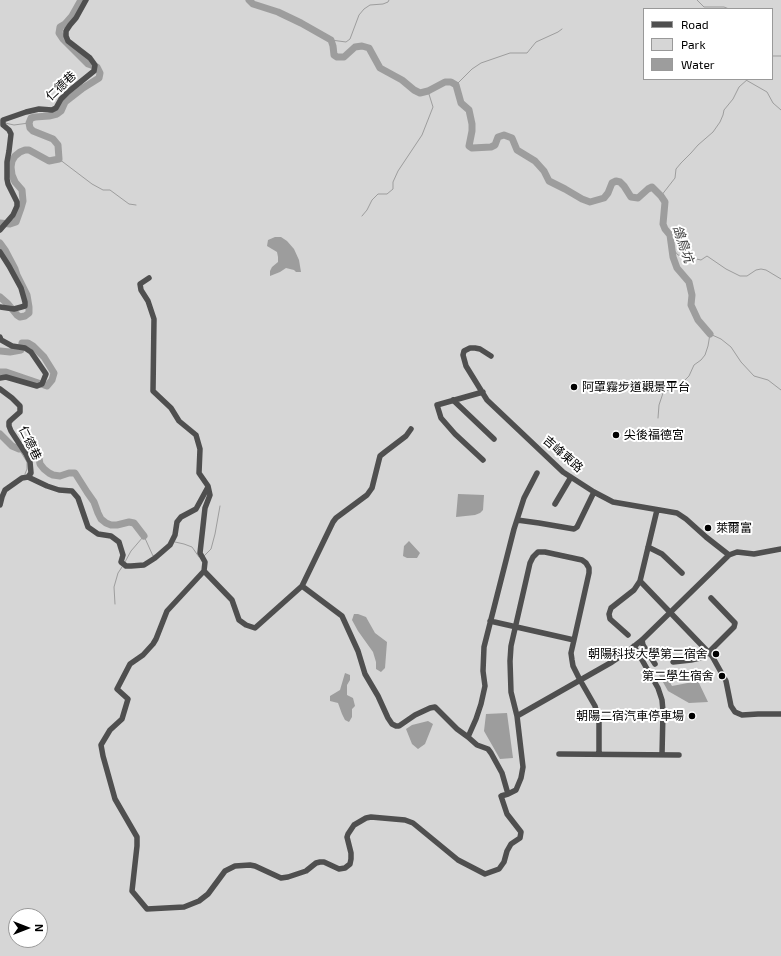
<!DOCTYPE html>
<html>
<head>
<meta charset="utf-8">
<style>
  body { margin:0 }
  #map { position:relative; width:781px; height:956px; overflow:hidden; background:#fff; font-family:"Exo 2",sans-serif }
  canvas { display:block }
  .legend { position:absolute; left:643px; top:8px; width:130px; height:72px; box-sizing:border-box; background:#fff; border:1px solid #999; margin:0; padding:5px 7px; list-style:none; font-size:12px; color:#000 }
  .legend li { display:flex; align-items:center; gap:8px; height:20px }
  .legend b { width:20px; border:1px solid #999 }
  .north { position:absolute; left:8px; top:908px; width:40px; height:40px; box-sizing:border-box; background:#fff; border:1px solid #999; border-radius:50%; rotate:90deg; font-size:11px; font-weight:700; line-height:16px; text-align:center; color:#000 }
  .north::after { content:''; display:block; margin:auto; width:14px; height:18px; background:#000; clip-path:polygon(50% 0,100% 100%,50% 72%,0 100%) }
</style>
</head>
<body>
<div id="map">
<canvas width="781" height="956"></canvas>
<ul class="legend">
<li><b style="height:5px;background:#4f4f4f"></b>Road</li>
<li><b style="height:11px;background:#d6d6d6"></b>Park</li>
<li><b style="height:11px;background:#9d9d9d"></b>Water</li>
</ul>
<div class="north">N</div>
</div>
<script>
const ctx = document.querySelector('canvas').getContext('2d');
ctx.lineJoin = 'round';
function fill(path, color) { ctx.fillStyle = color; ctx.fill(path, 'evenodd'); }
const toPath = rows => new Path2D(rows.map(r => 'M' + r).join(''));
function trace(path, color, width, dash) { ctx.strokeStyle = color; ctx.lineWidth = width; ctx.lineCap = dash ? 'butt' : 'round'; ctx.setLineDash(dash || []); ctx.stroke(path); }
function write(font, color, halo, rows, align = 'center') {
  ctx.font = font + ' "Exo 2","Noto Sans TC",sans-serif'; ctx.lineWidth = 4; ctx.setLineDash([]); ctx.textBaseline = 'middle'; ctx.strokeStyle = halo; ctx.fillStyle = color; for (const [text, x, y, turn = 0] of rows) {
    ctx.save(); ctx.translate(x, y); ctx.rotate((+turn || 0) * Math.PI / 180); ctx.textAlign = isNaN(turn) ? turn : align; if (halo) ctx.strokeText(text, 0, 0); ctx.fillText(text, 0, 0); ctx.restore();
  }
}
fill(toPath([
  [0,0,781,0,781,956,0,956],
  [644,9,772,9,772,79,644,79],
  [16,916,40,916,40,940,16,940]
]), '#d6d6d6');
fill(toPath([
  [275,237,281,237,287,241,294,249,299,260,301,272,296,272,294,270,286,268,280,272,270,276,270,271,272,267,278,262,278,257,277,252,267,246,268,240],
  [458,494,484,495,483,510,480,513,475,515,456,517],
  [409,541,420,553,417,558,407,558,403,556,404,546],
  [354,614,358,614,366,617,375,633,387,642,385,668,381,672,376,669,376,662,373,652,358,631,352,620],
  [664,672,672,686,698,681,708,702,689,703,668,691,659,675],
  [345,673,350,675,350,680,347,685,347,695,353,698,355,706,352,709,352,717,349,722,345,720,342,714,338,703,330,701,330,696,340,690],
  [507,713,513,758,500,759,484,731,486,714],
  [428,721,433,724,425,744,418,749,412,744,406,729,412,725]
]), '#9d9d9d');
trace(toPath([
  [697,0,704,7,724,7,729,9],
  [331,40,346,42,350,39,359,15,364,9,370,5,383,4,388,2,389,0],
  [772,56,781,56],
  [746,80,767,92,773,103,781,110],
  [456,85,472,69,481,63,510,53,527,53,536,42,558,32,562,29],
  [5,123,14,125,29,123],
  [59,159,92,184,103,190,110,190,129,204,136,205],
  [661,196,675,178,676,169,681,163,691,153,698,145,713,132,720,122,723,115,724,110,733,99,739,87,748,79],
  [362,216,367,210,372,200,378,194,387,194,393,189,393,182,398,171,422,135,433,107,428,91],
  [673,249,678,255,701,260,707,256,726,269,740,276,747,276,756,270,761,269,766,270,781,279],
  [658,418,659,405,663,393,684,381,689,376,694,365,701,360,705,355,708,346,710,334,721,339,731,347,741,362,754,376,768,380,781,390],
  [19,449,27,462,27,469,25,474],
  [144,536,153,556,154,555],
  [175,542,184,544,192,547,199,557],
  [204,556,211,549,215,534,220,506],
  [125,562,131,551,143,537],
  [115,604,114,587,118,573,122,567]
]), '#9d9d9d', 1);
trace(toPath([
  [249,0,253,4,278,12,301,23,331,40,333,46,334,55,337,57,344,57,355,47,362,46,369,48,380,68,402,80,414,90,420,93,428,91,445,82,451,82,456,85,461,103,469,110,472,124,472,131,469,146,472,148,491,147,495,145,498,137,504,135,512,138,517,150,535,161,544,171,549,181,565,189,582,199,590,202,604,198,608,193,612,183,616,181,620,182,624,186,631,197,638,198,648,189,652,187,661,196,665,202,663,224,665,229,670,235,673,257,677,268,689,282,692,295,691,305,698,320,710,334],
  [0,223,10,224,16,222,21,208,23,201,22,190,15,182,12,175,11,167,12,161,15,156,20,152,25,150,29,150,49,161,59,159,58,145,53,139,33,131,30,128,29,123,31,118,35,117,49,116,57,114,61,111,65,102,83,88,99,78,100,73,97,67,88,64,63,39,59,33,60,27,65,24,72,16,81,0],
  [0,243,5,250,15,269,17,275,27,295,29,307,29,313,25,316,20,317,17,315,8,304,0,297],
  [0,351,10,352,21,350,22,343,28,343,33,346,44,357,54,373,52,380,47,386,6,372,0,372],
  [0,434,12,446,19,449,32,449,36,452,39,458,40,464,44,469,49,473,53,475,60,476,69,473,75,473,87,492,94,502,98,513,101,519,106,523,111,525,117,525,129,522,134,523,144,536]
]), '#9d9d9d', 7);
trace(toPath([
  [0,230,13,215,17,206,17,202,8,184,7,179,7,162,9,151,11,134,9,130,3,125,3,120,26,112,39,109,52,110,56,108,61,99,68,92,94,71,95,65,90,58,68,41,66,36,66,31,70,25,76,18,86,0],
  [0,252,9,266,21,288,25,302,25,306,14,309,0,307],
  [149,278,140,284,141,290,148,301,154,319,153,391,171,408,179,421,196,435,200,449,199,473,208,486,210,495,205,508,200,553,205,562,204,571,167,611,156,639,153,644,143,655,130,664,117,689,128,699,122,719,110,730,101,745,103,756,115,799,137,837,137,846,132,891,147,909,184,907,199,901,208,894,225,871,235,866,250,865,255,866,281,878,288,877,306,871,316,863,320,862,324,862,339,869,345,868,350,864,351,859,351,853,347,837,348,834,354,825,366,818,371,817,405,820,413,823,458,860,485,874,499,869,504,862,507,851,511,844,520,838,521,832,507,814,501,796,508,794],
  [0,337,1,340,12,346,25,348,31,352,44,371,46,374,42,384,37,386,6,377,0,378],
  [491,356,480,349,475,348,470,348,464,351,463,355,466,366,487,400,563,472,594,492,613,502,677,513,686,519,706,537,729,555],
  [0,389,12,398,20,406,20,412,11,420,9,422,9,426,11,431,26,454,30,462,31,473,28,477,22,478,5,490,2,497,0,505],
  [483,392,437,405,441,418,455,434,483,460],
  [453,400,494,439],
  [28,477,47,486,59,490,72,491,78,498,88,527,98,534,111,536,119,542,123,555,121,562,126,566,131,566,144,565,155,558,170,545,175,535,177,522,181,517,196,509,208,487],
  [555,504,571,477],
  [517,520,539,523,574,529,577,527,594,492],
  [648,547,662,554,682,573],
  [204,571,232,600,239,620,246,625,255,628,302,586,333,522,336,518,367,495,372,488,380,456,385,452,406,436,411,429],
  [640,581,712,656,726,681,731,706,735,712,742,715,758,714,781,714],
  [302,586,342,616,358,651,365,674,378,696,388,718,392,724,396,726,399,726,415,715,430,708,435,707,457,729,468,737,477,745,488,749,491,753,502,773,508,794,516,790,521,778,523,767,517,716,511,692,510,661,511,646,530,563,533,557,538,552,545,552,582,560,586,563,589,568,589,573,574,640,571,653,572,660,573,666,580,680,595,706,597,713,599,721,599,754],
  [490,621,574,640],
  [628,635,610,619,609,614,611,608,634,590,640,581,657,510],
  [642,640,643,645,655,664],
  [634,646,658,688,662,700,663,711,662,755],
  [673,662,691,660,700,658,709,652,734,627,735,623,711,598],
  [517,716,612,662,627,652,642,640,729,555,737,552,754,554,781,549],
  [468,737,476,719,481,704,485,686,483,671,484,647,514,529,524,498,537,473],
  [559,754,679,755]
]), '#4f4f4f', 5.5);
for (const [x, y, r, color] of [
  [574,387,4,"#000"],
  [616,435,4,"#000"],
  [708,528,4,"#000"],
  [716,654,4,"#000"],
  [722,676,4,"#000"],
  [692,716,4,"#000"]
]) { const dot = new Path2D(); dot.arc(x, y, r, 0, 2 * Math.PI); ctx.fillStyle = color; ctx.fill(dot); trace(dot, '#fff', 1.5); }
write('12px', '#000', '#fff', [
  ["仁德巷",61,86,-43],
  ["仁德巷",30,443,64],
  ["吉峰東路",563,454,41]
]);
write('12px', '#000', '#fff', [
  ["阿罩霧步道觀景平台",582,387],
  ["尖後福德宮",624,435],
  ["萊爾富",716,528],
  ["朝陽科技大學第二宿舍",708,654,"right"],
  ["第二學生宿舍",714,676,"right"],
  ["朝陽二宿汽車停車場",684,716,"right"]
], 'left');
write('italic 13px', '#3e3e3e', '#fff', [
  ["鴿鳥坑",683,244,71]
]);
</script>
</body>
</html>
